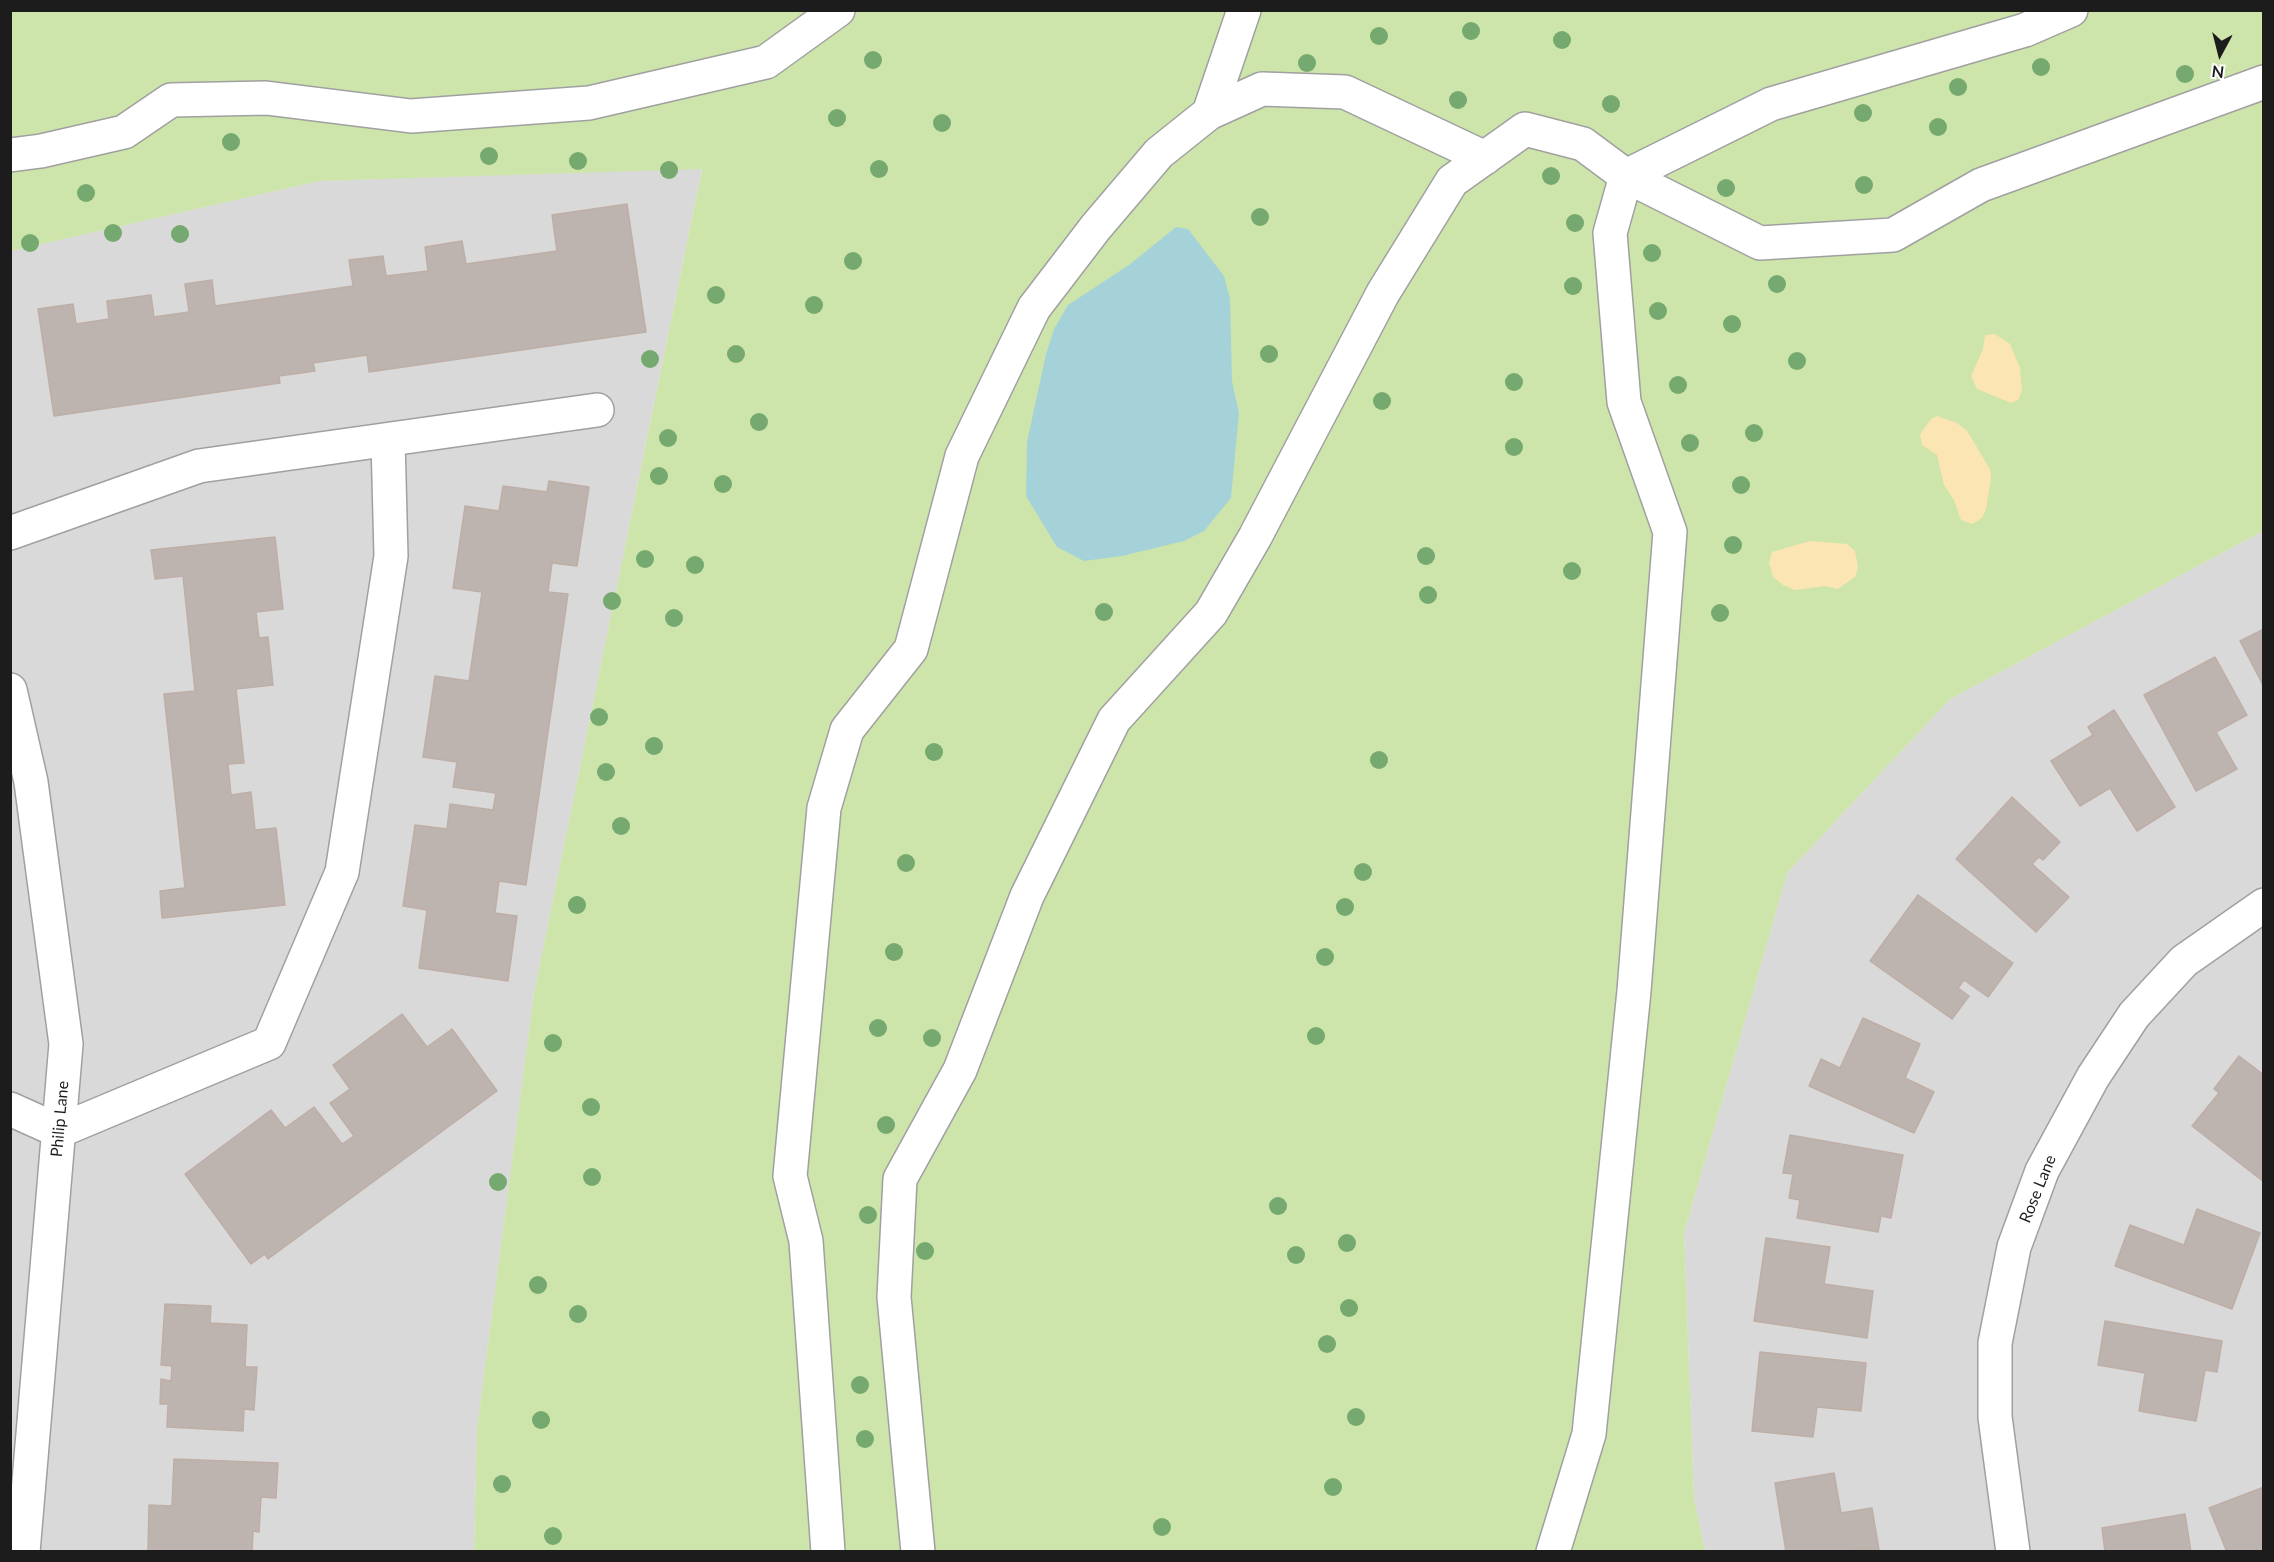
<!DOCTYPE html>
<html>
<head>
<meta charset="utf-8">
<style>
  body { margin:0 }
  #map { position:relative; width:2274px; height:1562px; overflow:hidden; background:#ede9e2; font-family:Lato,sans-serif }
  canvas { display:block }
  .frame { position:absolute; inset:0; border:12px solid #1c1c1c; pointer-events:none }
  .north { position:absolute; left:2190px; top:24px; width:60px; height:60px; -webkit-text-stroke:4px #fff; paint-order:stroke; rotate:187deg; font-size:16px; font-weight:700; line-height:24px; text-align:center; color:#1c1c1c }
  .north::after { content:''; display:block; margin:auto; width:21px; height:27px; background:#1c1c1c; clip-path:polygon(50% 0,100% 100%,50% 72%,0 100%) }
</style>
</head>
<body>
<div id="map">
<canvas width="2274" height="1562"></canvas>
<div class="frame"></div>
<div class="north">N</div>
</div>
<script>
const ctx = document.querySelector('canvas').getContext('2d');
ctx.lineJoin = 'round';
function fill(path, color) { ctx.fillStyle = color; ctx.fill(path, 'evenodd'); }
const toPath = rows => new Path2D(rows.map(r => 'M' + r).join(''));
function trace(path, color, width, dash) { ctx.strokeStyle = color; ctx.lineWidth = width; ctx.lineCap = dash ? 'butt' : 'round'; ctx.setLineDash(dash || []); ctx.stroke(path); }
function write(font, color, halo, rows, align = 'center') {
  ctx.font = font + ' Lato,sans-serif'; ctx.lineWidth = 4.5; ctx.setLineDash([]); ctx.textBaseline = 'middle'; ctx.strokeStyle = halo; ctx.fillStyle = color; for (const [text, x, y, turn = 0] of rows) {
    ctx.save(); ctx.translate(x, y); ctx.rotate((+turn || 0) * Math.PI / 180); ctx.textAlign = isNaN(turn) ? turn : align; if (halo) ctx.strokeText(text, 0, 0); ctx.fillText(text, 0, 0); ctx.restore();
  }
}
fill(toPath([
  [702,168,534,993,477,1429,474,1551,11,1551,10,251,319,181],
  [2263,531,2263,1551,1705,1551,1694,1499,1684,1233,1787,873,1950,699]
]), '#dad9d9');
fill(toPath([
  [10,11,2263,11,2263,531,1950,699,1787,873,1684,1233,1694,1499,1705,1551,474,1551,477,1429,534,993,702,169,319,181,11,251]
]), '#cde5aa');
fill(toPath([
  [1995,334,2010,344,2020,368,2022,391,2018,400,2011,403,1977,389,1971,376,1983,349,1985,335],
  [1937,416,1957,423,1967,431,1990,469,1991,478,1986,509,1982,518,1972,524,1961,520,1954,500,1944,485,1937,455,1922,445,1920,434,1931,419],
  [1810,541,1847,544,1855,551,1858,567,1855,577,1838,589,1825,586,1795,590,1783,585,1773,577,1769,563,1772,552]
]), '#fbe5b3');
fill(toPath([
  [1176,227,1188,229,1224,276,1230,298,1232,381,1239,413,1231,498,1204,531,1184,541,1122,556,1084,561,1057,547,1026,496,1027,442,1046,354,1054,329,1068,305,1129,265]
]), '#a5d2d9');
const building = toPath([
  [627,204,646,332,369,372,367,355,313,363,315,371,279,376,280,383,54,416,38,309,73,304,76,324,109,319,107,301,151,295,154,317,189,312,185,284,212,280,215,306,353,286,349,260,383,256,386,276,428,271,425,247,462,241,466,264,557,251,552,215,627,204],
  [549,481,589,487,577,566,552,563,548,592,568,594,526,885,499,881,495,913,517,916,508,981,419,968,427,910,403,906,415,825,447,829,450,804,493,810,496,793,453,787,457,762,423,757,435,676,469,681,482,592,453,588,465,506,499,511,503,486,547,492,549,481],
  [275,537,283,609,256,612,259,638,268,637,273,685,236,689,244,763,228,764,231,795,251,792,255,830,276,828,285,905,162,918,160,891,185,888,164,694,195,691,183,576,155,579,151,550,275,537],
  [2264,629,2264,687,2240,641,2264,629],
  [2215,657,2247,715,2216,732,2237,769,2196,791,2144,695,2215,657],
  [2114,710,2175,807,2137,831,2110,788,2080,806,2051,761,2093,735,2088,727,2114,710],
  [2012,797,2060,842,2043,860,2039,857,2032,864,2069,897,2036,932,1956,859,2012,797],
  [1918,895,2013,963,1988,997,1964,980,1958,988,1969,996,1952,1019,1870,961,1918,895],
  [402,1014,427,1047,452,1029,497,1091,268,1259,265,1254,251,1264,185,1174,271,1110,285,1128,314,1107,342,1144,354,1136,330,1103,350,1089,333,1065,402,1014],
  [1863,1018,1920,1044,1905,1078,1934,1092,1914,1133,1809,1086,1821,1059,1840,1068,1863,1018],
  [2239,1056,2264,1075,2264,1182,2192,1126,2219,1093,2214,1089,2239,1056],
  [1790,1135,1903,1155,1891,1218,1881,1216,1878,1232,1797,1218,1800,1200,1789,1198,1793,1174,1783,1173,1790,1135],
  [2197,1209,2260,1233,2232,1309,2115,1266,2130,1225,2184,1245,2197,1209],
  [1766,1238,1830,1247,1824,1284,1873,1291,1867,1338,1754,1321,1766,1238],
  [165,1304,211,1306,210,1323,247,1325,245,1367,257,1367,254,1410,244,1409,243,1431,167,1427,168,1404,160,1404,161,1379,171,1381,172,1366,161,1365,165,1304],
  [2105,1321,2222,1341,2217,1372,2205,1370,2196,1421,2139,1411,2145,1373,2098,1365,2105,1321],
  [1760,1352,1866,1363,1861,1411,1817,1407,1813,1437,1752,1431,1760,1352],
  [174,1459,278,1463,276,1498,261,1497,259,1532,253,1531,252,1552,148,1552,149,1505,172,1506,174,1459],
  [1834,1473,1841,1513,1872,1508,1879,1550,1786,1552,1775,1483,1834,1473],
  [2264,1487,2264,1552,2227,1552,2209,1508,2264,1487],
  [2185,1514,2191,1552,2105,1552,2102,1528,2185,1514]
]);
fill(building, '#bdb4af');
trace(building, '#beaea6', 1.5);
const minor = toPath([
  [1209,113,1262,89,1345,92,1485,158],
  [10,155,41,151,124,132,171,100,266,98,411,116,589,103,766,62,838,10],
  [10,533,199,466,597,410],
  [10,690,31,782,66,1044,23,1552],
  [10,1109,59,1131,269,1043,342,872,391,556,388,440],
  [828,1552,806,1241,790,1176,824,808,847,730,911,649,962,456,1034,308,1096,227,1159,153,1209,113,1244,10],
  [918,1552,894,1297,900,1179,960,1070,1027,896,1114,720,1211,613,1255,537,1383,293,1452,181,1525,129,1583,144,1626,176,1760,243,1893,235,1981,185,2264,82],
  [1553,1552,1589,1434,1634,991,1670,532,1624,402,1610,233,1626,176,1771,104,2025,30,2071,10],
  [2013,1552,1995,1417,1995,1343,2014,1247,2042,1171,2093,1077,2134,1015,2184,961,2264,905]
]);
trace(minor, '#a0a0a0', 36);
trace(minor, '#fff', 33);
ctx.fillStyle = '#75a96f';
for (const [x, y] of [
  [1471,31],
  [1379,36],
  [1562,40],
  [873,60],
  [1307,63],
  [2041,67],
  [2185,74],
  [1958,87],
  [1458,100],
  [1611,104],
  [1863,113],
  [837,118],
  [942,123],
  [1938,127],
  [231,142],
  [489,156],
  [578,161],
  [879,169],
  [669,170],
  [1551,176],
  [1864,185],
  [1726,188],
  [86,193],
  [1260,217],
  [1575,223],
  [113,233],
  [180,234],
  [30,243],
  [1652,253],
  [853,261],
  [1777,284],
  [1573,286],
  [716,295],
  [814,305],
  [1658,311],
  [1732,324],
  [736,354],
  [1269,354],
  [650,359],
  [1797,361],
  [1514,382],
  [1678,385],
  [1382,401],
  [759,422],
  [1754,433],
  [668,438],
  [1690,443],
  [1514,447],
  [659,476],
  [723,484],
  [1741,485],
  [1733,545],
  [1426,556],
  [645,559],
  [695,565],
  [1572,571],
  [1428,595],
  [612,601],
  [1104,612],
  [1720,613],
  [674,618],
  [599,717],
  [654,746],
  [934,752],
  [1379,760],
  [606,772],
  [621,826],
  [906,863],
  [1363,872],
  [577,905],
  [1345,907],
  [894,952],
  [1325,957],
  [878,1028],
  [1316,1036],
  [932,1038],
  [553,1043],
  [591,1107],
  [886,1125],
  [592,1177],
  [498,1182],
  [1278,1206],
  [868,1215],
  [1347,1243],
  [925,1251],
  [1296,1255],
  [538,1285],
  [1349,1308],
  [578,1314],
  [1327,1344],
  [860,1385],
  [1356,1417],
  [541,1420],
  [865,1439],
  [502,1484],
  [1333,1487],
  [1162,1527],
  [553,1536]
]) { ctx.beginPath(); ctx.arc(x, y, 9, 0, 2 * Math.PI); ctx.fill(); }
write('16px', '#1c1c1c', '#fff', [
  ["Philip Lane",60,1119,-85],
  ["Rose Lane",2038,1189,-68]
]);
</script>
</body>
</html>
